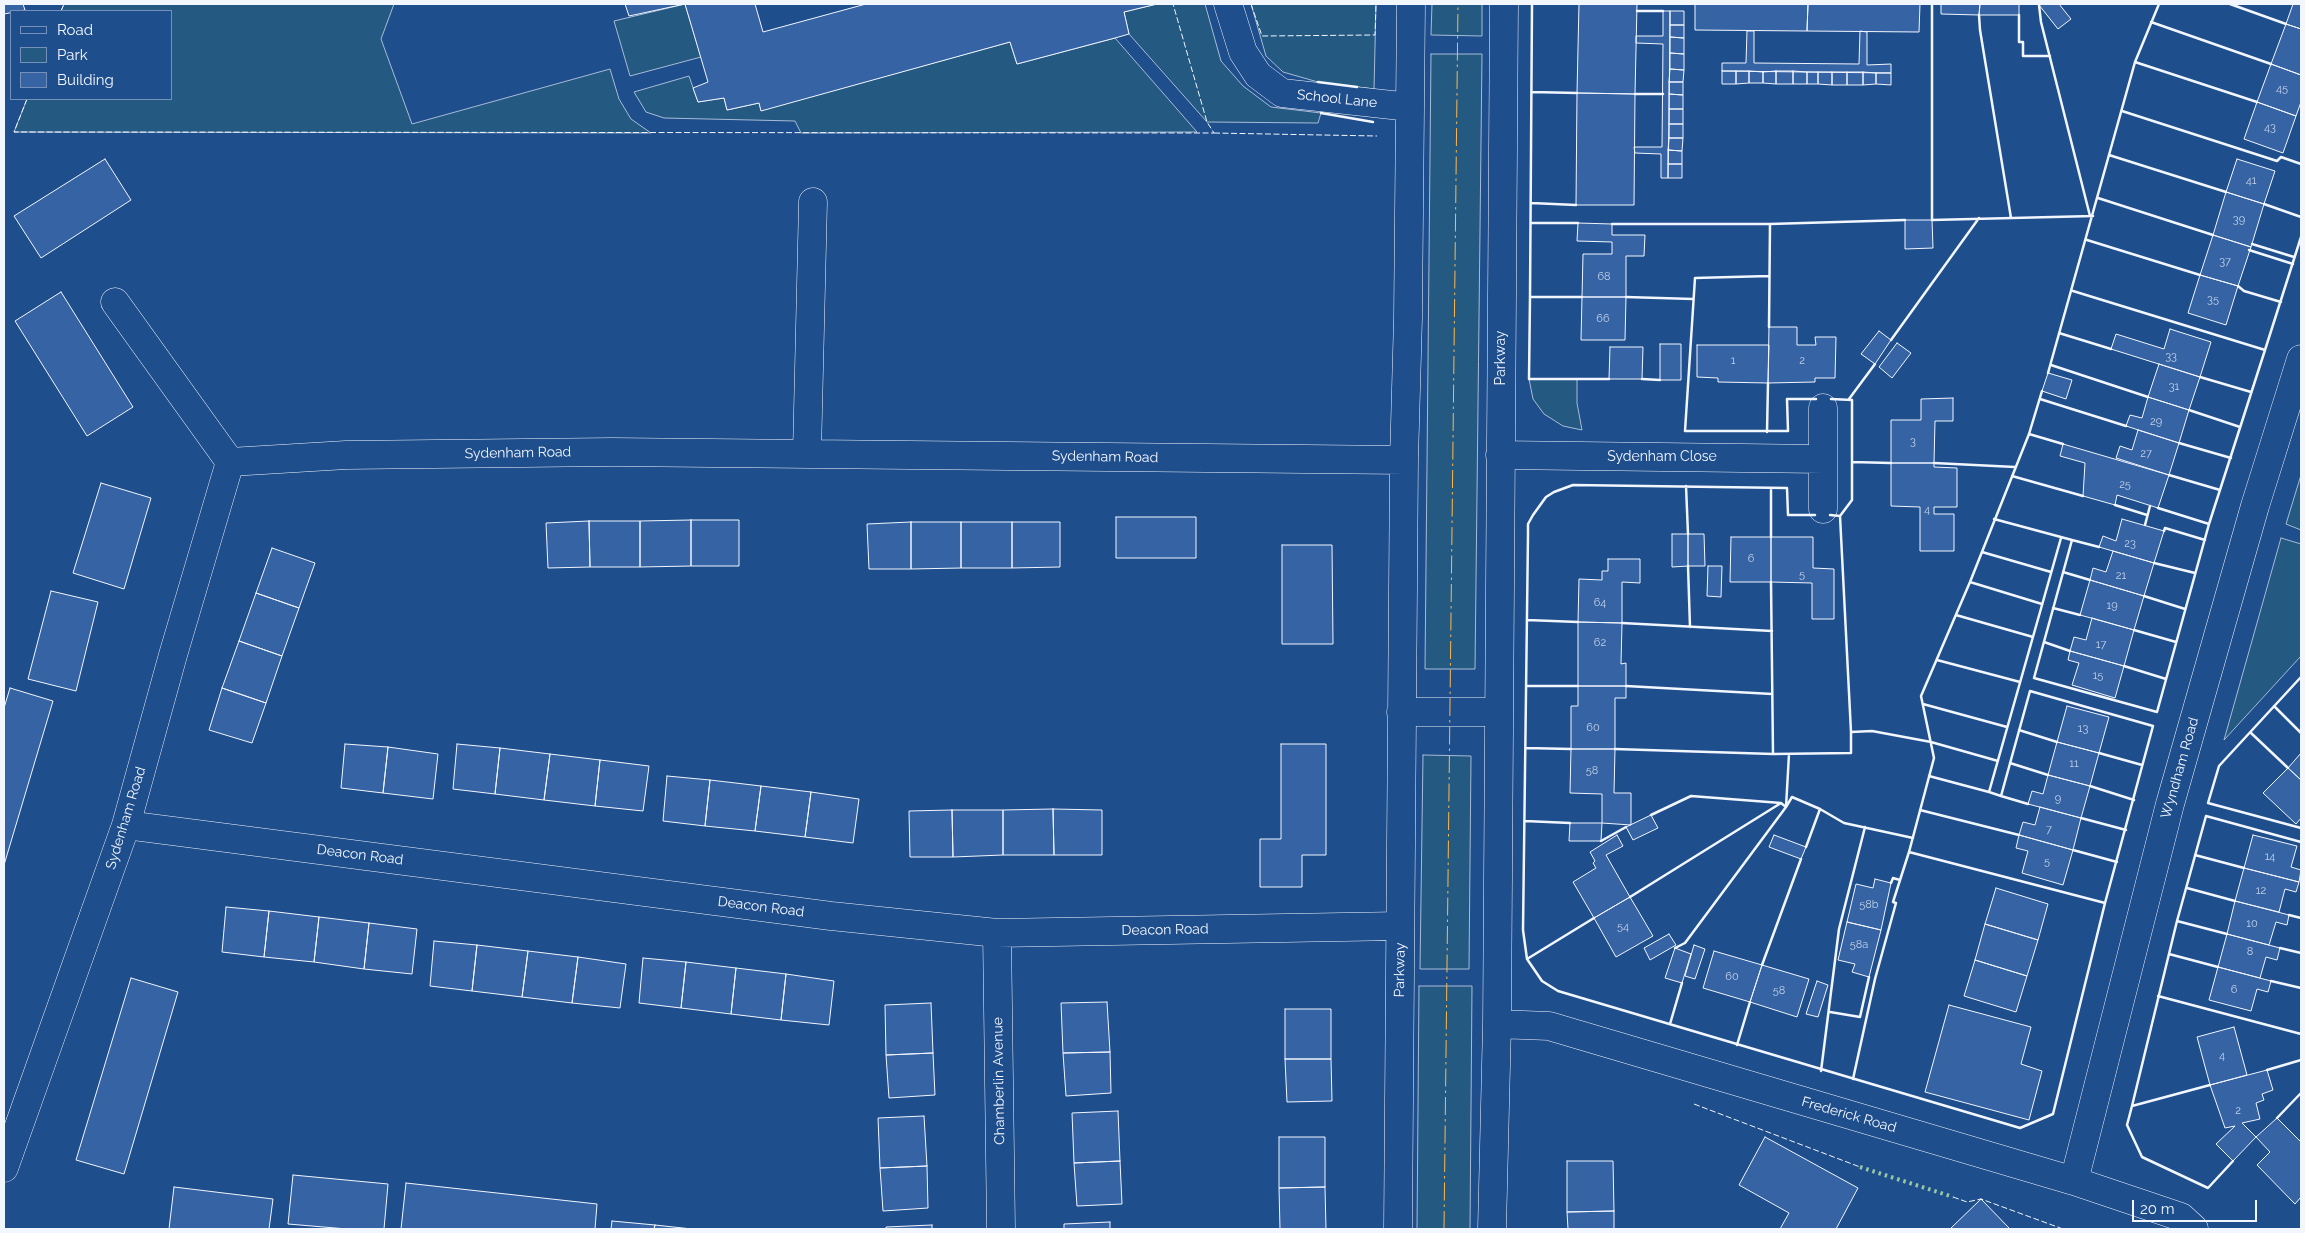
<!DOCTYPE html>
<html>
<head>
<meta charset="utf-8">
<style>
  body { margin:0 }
  #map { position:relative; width:2305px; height:1233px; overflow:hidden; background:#1f4e8c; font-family:Raleway,sans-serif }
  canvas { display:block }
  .frame { position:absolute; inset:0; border:5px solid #f2f6ff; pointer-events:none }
  .legend { position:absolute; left:10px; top:10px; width:162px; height:90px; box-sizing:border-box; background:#1f4e8c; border:1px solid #7391ba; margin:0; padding:6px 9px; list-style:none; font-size:15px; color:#f2f6ff }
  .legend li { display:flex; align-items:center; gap:10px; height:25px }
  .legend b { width:25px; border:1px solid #7391ba }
  .scale { position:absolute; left:2132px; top:1200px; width:125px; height:22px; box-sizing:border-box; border:2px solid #f2f6ff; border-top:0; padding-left:6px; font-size:15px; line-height:18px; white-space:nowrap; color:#f2f6ff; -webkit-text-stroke:4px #1f4e8c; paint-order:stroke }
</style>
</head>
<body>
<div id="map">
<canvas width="2305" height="1233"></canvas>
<div class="frame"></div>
<ul class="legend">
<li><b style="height:6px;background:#1f4e8c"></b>Road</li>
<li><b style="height:14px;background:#245a82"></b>Park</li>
<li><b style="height:14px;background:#3563a3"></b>Building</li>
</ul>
<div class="scale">20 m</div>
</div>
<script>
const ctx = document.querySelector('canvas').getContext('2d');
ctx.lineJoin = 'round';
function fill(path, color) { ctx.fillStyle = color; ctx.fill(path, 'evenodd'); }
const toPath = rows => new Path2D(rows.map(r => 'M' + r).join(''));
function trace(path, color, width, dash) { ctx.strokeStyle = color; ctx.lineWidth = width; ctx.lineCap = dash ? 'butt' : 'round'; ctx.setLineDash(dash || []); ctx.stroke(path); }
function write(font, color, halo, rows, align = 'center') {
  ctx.font = font + ' Raleway,sans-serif'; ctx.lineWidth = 4; ctx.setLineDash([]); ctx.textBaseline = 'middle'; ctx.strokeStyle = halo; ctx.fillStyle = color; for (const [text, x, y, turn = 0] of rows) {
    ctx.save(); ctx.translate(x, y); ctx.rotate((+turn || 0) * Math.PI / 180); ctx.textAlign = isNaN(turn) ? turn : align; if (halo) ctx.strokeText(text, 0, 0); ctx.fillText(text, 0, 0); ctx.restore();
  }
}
const green = toPath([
  [64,4,394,4,381,39,412,124,610,69,619,99,631,119,651,133,14,132,27,99,171,99,171,11,61,11,64,4],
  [685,4,701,57,630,76,614,21,685,4],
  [1157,4,1205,4,1221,61,1243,86,1271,107,1321,113,1318,123,1207,122,1129,34,1124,12,1157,4],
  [1251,4,1376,4,1374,89,1318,82,1283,72,1266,56,1251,4],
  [1432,4,1482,4,1482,36,1431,35,1432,4],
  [1115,38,1197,132,801,133,795,121,664,118,646,112,634,92,689,76,698,102,724,98,727,110,759,103,761,110,1010,42,1017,64,1115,38],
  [1431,54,1482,54,1475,669,1425,669,1431,54],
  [1529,379,1577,379,1577,403,1582,430,1563,426,1544,414,1533,399,1529,379],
  [2301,475,2301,530,2286,524,2301,475],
  [2281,538,2301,544,2301,656,2224,740,2281,538],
  [1423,755,1471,756,1469,969,1420,969,1423,755],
  [1419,986,1472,986,1470,1229,1417,1229,1419,986]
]);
fill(green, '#245a82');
trace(green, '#a8bbd7', 1);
const building = toPath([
  [4,4,23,4,25,10,4,14,4,4],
  [625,4,685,4,629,16,625,4],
  [685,4,755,4,763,32,866,4,1157,4,1124,12,1129,34,1115,38,1017,64,1010,42,761,111,759,103,727,110,724,98,698,102,693,88,708,82,685,4],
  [1579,4,1637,4,1635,94,1577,93,1579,4],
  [1695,4,1808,4,1807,31,1695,30,1695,4],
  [1808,4,1920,4,1919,32,1807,31,1808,4],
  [1941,4,1980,4,1979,15,1941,14,1941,4],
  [1980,4,2019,4,2019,15,1979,15,1980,4],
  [2040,4,2059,4,2071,19,2058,29,2039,5,2040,4],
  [2293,4,2301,4,2301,29,2286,24,2293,4],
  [1663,11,1670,11,1669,124,1668,178,1661,178,1661,154,1635,153,1634,147,1662,147,1663,44,1636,43,1636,36,1663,36,1663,11],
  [1670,11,1684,11,1684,25,1670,25,1670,11],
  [2286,24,2301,29,2301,75,2271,64,2286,24],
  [1670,25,1684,25,1684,38,1670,37,1670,25],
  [1747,31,1754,31,1754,63,1859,64,1860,31,1867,32,1867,65,1891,64,1891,73,1722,71,1722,63,1746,63,1747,31],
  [1670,37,1684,38,1684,54,1670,53,1670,37],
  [1670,53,1684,54,1684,70,1670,69,1670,53],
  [2271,64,2301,75,2301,102,2296,116,2257,102,2271,64],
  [1670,69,1684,70,1683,82,1669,82,1670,69],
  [1722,71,1736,71,1736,84,1722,84,1722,71],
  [1736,71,1749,71,1749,83,1736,84,1736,71],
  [1749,71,1763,72,1763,83,1749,83,1749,71],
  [1776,71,1776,84,1763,83,1763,72,1776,71],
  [1776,71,1793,71,1793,84,1776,84,1776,71],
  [1793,71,1807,72,1807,84,1793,84,1793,71],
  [1807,72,1818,72,1818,84,1807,84,1807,72],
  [1818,72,1832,72,1832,85,1818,84,1818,72],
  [1832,72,1847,72,1847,85,1832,85,1832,72],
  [1847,72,1863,72,1863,85,1847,85,1847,72],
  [1863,72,1876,73,1876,84,1863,85,1863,72],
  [1876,73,1891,73,1891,85,1876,84,1876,73],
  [1669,82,1683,82,1683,95,1669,94,1669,82],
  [1577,93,1635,94,1634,205,1576,205,1577,93],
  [1669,94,1683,95,1683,109,1669,109,1669,94],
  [2257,102,2296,116,2283,153,2244,139,2257,102],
  [1669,109,1683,109,1683,124,1669,124,1669,109],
  [1669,124,1683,124,1683,138,1669,138,1669,124],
  [1669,138,1683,138,1682,151,1668,150,1669,138],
  [1668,150,1682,151,1682,164,1668,164,1668,150],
  [105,159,131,200,41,258,14,216,105,159],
  [2237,159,2275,171,2264,204,2226,192,2237,159],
  [1668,164,1682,164,1682,178,1668,178,1668,164],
  [2226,192,2264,204,2251,247,2213,235,2226,192],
  [1905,220,1932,220,1933,248,1905,249,1905,220],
  [1578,223,1612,224,1612,235,1645,235,1644,256,1626,256,1626,297,1582,297,1583,254,1612,254,1612,242,1577,241,1578,223],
  [2213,235,2251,247,2238,286,2200,275,2213,235],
  [2200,275,2238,286,2226,325,2188,313,2200,275],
  [61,292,133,407,87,436,15,321,61,292],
  [1582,297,1626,297,1625,340,1581,340,1582,297],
  [1769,327,1797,327,1797,345,1816,345,1815,337,1836,337,1835,378,1815,378,1815,382,1768,383,1769,327],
  [2170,329,2211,342,2200,377,2111,349,2116,334,2164,349,2170,329],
  [1879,331,1891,340,1875,364,1861,354,1879,331],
  [1897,343,1911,353,1892,378,1879,367,1897,343],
  [1660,344,1681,344,1681,380,1660,380,1660,344],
  [1697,345,1769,345,1768,383,1718,382,1718,378,1697,377,1697,345],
  [1610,347,1643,347,1642,379,1609,379,1610,347],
  [2159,364,2200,377,2189,410,2148,397,2159,364],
  [2048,373,2072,380,2066,399,2042,391,2048,373],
  [2148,397,2189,410,2179,443,2126,426,2130,415,2142,418,2148,397],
  [1953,398,1953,421,1935,421,1934,463,1891,463,1891,420,1921,420,1921,399,1953,398],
  [2138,430,2179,443,2169,475,2116,458,2120,446,2132,450,2138,430],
  [2063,444,2169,475,2158,508,2117,495,2115,505,2083,496,2085,463,2060,456,2063,444],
  [1891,463,1934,463,1934,467,1957,468,1957,507,1934,507,1934,514,1954,514,1954,551,1920,551,1920,507,1891,506,1891,463],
  [101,483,151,498,124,589,73,573,101,483],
  [1116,517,1196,517,1196,558,1116,558,1116,517],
  [2122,519,2164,531,2154,563,2099,547,2103,536,2116,541,2122,519],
  [691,520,739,520,739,566,691,566,691,520],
  [691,520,691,566,640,567,640,521,691,520],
  [589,521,640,521,640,567,590,567,589,521],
  [589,521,590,567,548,568,546,523,589,521],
  [911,522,961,522,961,568,911,569,911,522],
  [911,522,911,569,869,569,867,524,911,522],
  [961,522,1012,522,1012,568,961,568,961,522],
  [1012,522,1060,522,1060,567,1012,568,1012,522],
  [1672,534,1688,534,1688,566,1672,567,1672,534],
  [1688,534,1704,534,1705,566,1688,566,1688,534],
  [1731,537,1771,537,1771,582,1730,582,1731,537],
  [1771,537,1813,537,1813,568,1834,569,1834,619,1812,619,1812,583,1771,582,1771,537],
  [1282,545,1332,545,1333,644,1282,644,1282,545],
  [272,548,315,563,299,608,256,593,272,548],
  [2113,551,2154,563,2144,596,2090,580,2093,568,2106,572,2113,551],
  [1608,559,1640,559,1640,583,1622,582,1622,623,1578,622,1579,579,1602,580,1602,571,1608,571,1608,559],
  [1708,566,1722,566,1721,597,1707,596,1708,566],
  [2090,580,2144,596,2134,630,2080,615,2090,580],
  [51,591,98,602,76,691,28,679,51,591],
  [256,593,299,608,282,656,239,641,256,593],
  [2092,618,2134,630,2124,666,2070,651,2074,637,2086,640,2092,618],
  [1578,622,1622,623,1621,664,1626,663,1626,686,1578,686,1578,622],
  [239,641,282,656,266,703,222,688,239,641],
  [2070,651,2124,666,2115,698,2072,685,2079,663,2068,660,2070,651],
  [1578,686,1626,686,1626,698,1615,698,1615,749,1571,749,1571,706,1578,706,1578,686],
  [10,688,53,701,4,865,4,708,10,688],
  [222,688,266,703,252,743,209,730,222,688],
  [2067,706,2109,717,2099,753,2057,742,2067,706],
  [2057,742,2099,753,2090,786,2048,775,2057,742],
  [345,744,388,747,383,793,341,788,345,744],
  [457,744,500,748,495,794,453,789,457,744],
  [1281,744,1326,744,1326,855,1302,855,1302,887,1260,887,1260,839,1281,839,1281,744],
  [388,747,438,754,433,799,383,793,388,747],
  [500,748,550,754,544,800,495,794,500,748],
  [1571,749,1615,749,1614,793,1631,793,1631,825,1602,823,1602,794,1570,793,1571,749],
  [2301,753,2301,780,2288,768,2301,753],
  [550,754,600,760,595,806,544,800,550,754],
  [600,760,649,766,643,811,595,806,600,760],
  [2288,768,2301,780,2301,818,2296,824,2263,793,2288,768],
  [2048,775,2090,786,2081,818,2028,804,2032,791,2043,794,2048,775],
  [667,776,710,780,705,826,663,821,667,776],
  [710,780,761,786,755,831,705,826,710,780],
  [761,786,811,792,805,837,755,831,761,786],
  [811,792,859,799,853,843,805,837,811,792],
  [2040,807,2081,818,2073,850,2019,835,2023,822,2035,825,2040,807],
  [1053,809,1102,810,1102,855,1054,855,1053,809],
  [1053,809,1054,855,1003,855,1003,810,1053,809],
  [952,810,1003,810,1003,855,953,857,952,810],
  [952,810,953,857,910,857,909,811,952,810],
  [1651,815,1658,828,1633,840,1626,827,1651,815],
  [1570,823,1602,823,1601,841,1569,841,1570,823],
  [1617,835,1623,846,1606,855,1630,897,1594,918,1573,882,1596,868,1593,863,1595,861,1590,852,1617,835],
  [1774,835,1806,847,1801,859,1769,847,1774,835],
  [2019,835,2073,850,2063,885,2022,873,2028,851,2016,848,2019,835],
  [2253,835,2297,846,2291,867,2301,870,2299,882,2244,868,2253,835],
  [2244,868,2299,882,2296,892,2285,889,2279,912,2235,901,2244,868],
  [1875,879,1891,883,1881,930,1847,922,1856,884,1873,888,1875,879],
  [1996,888,2048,904,2038,940,1985,924,1996,888],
  [1630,897,1653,936,1616,957,1594,918,1630,897],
  [2235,901,2289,915,2287,925,2276,922,2269,945,2227,934,2235,901],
  [226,907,269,911,264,957,222,952,226,907],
  [269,911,319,917,314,962,264,957,269,911],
  [319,917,369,923,364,969,314,962,319,917],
  [1847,922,1881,930,1869,977,1852,972,1855,964,1838,960,1847,922],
  [369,923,417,929,412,974,364,969,369,923],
  [1985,924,2038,940,2027,976,1975,960,1985,924],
  [1669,934,1676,945,1650,960,1644,948,1669,934],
  [2227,934,2280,948,2277,960,2266,957,2260,978,2218,967,2227,934],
  [434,941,477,945,472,991,430,986,434,941],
  [477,945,528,951,522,997,472,991,477,945],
  [1694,945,1705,949,1695,979,1685,976,1694,945],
  [1675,948,1691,954,1682,983,1665,978,1675,948],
  [528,951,578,957,572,1003,522,997,528,951],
  [1714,951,1762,965,1750,1002,1703,988,1714,951],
  [578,957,626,964,620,1008,572,1003,578,957],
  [643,958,686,962,681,1008,639,1003,643,958],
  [1975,960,2027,976,2016,1012,1964,996,1975,960],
  [686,962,736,968,731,1014,681,1008,686,962],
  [1762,965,1809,979,1797,1017,1750,1002,1762,965],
  [2218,967,2271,981,2268,992,2257,989,2251,1011,2209,1000,2218,967],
  [736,968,786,974,781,1020,731,1014,736,968],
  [786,974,834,981,829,1025,781,1020,786,974],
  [131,978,178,992,124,1174,76,1160,131,978],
  [1817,981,1828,985,1818,1017,1806,1014,1817,981],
  [1107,1002,1110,1052,1063,1053,1061,1003,1107,1002],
  [931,1003,933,1053,886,1055,885,1005,931,1003],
  [1949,1005,2031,1027,2021,1064,2042,1071,2029,1120,1925,1092,1949,1005],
  [1285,1009,1331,1009,1331,1059,1285,1059,1285,1009],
  [2234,1027,2247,1075,2210,1085,2197,1037,2234,1027],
  [1110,1052,1111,1093,1066,1096,1063,1053,1110,1052],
  [933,1053,935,1095,889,1098,886,1055,933,1053],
  [1285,1059,1331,1059,1332,1101,1287,1102,1285,1059],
  [2267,1070,2273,1090,2262,1094,2264,1100,2256,1103,2260,1119,2242,1123,2256,1137,2233,1161,2216,1144,2235,1126,2225,1128,2210,1085,2267,1070],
  [1118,1111,1120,1161,1074,1163,1072,1113,1118,1111],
  [924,1116,927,1166,880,1168,878,1118,924,1116],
  [2277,1118,2301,1142,2301,1197,2295,1204,2257,1165,2270,1152,2256,1137,2277,1118],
  [1279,1137,1325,1137,1325,1187,1279,1188,1279,1137],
  [1765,1137,1858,1188,1836,1229,1780,1229,1789,1213,1739,1185,1765,1137],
  [1120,1161,1122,1204,1077,1206,1074,1163,1120,1161],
  [1567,1161,1613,1161,1614,1211,1567,1212,1567,1161],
  [927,1166,928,1208,883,1211,880,1168,927,1166],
  [293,1175,388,1184,384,1229,347,1229,288,1224,293,1175],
  [406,1183,597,1204,595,1229,401,1229,406,1183],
  [174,1187,273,1199,269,1229,169,1229,174,1187],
  [1325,1187,1326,1229,1280,1229,1279,1188,1325,1187],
  [1981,1199,2010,1229,1950,1229,1981,1199],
  [1614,1211,1614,1229,1568,1229,1567,1212,1614,1211],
  [612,1221,655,1225,654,1229,611,1229,612,1221],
  [1110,1222,1110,1229,1064,1229,1064,1224,1110,1222],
  [655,1225,692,1229,654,1229,655,1225],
  [932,1225,932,1229,886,1229,886,1227,932,1225]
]);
fill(building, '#3563a3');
trace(building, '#f2f6ff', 1);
const minor = toPath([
  [1228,4,1243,52,1258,75,1282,93,1410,107],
  [115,302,230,462],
  [807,453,813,202],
  [1500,455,1823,459],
  [230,462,346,455,612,452,1404,460],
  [1823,509,1823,408],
  [1401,712,1499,712],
  [126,825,831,916,997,933,1400,926],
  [997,933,1001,1229],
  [1497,1024,1549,1026,2074,1181,2181,1217,2194,1229],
  [4,1168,126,825,173,655,230,462],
  [2074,1181,2170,804,2255,506,2301,359],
  [1398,1229,1404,460,1408,318,1411,4],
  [1492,1229,1497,1024,1504,4]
]);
trace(minor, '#f2f6ff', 29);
trace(minor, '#1f4e8c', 28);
trace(toPath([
  [1860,1167,1953,1197]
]), '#97c8a6', 4, [2.5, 4]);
trace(toPath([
  [1251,4,1262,36,1375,35,1376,4],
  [61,11,64,4],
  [27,99,14,132,1214,133,1207,122,1173,4],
  [1214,133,1377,136],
  [1694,1104,1860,1167],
  [1953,1197,1967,1202,1981,1199,2063,1229]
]), '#f2f6ff', 1, [6, 2.5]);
trace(toPath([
  [1532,4,1530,297,1582,297],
  [1932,4,1932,220,2093,216],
  [2230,4,2286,24],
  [2039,5,2041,22,2090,216],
  [1637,11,1663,11],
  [1979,15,1980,30,2011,218],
  [2019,15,2019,42,2023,42,2023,56,2050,56],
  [2151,22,2271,64],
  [2135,62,2257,102],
  [1318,82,1357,87],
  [1532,92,1577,93],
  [1635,94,1663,94],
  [2122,111,2277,161,2281,157,2301,164],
  [1321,113,1373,122],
  [2109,155,2226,192],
  [2098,198,2213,235],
  [1531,203,1576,205],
  [2264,204,2301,217],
  [1531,223,1578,223],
  [1612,224,1770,224,1905,220],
  [2087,240,2200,275],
  [2252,244,2294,257],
  [2249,250,2293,264],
  [1769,276,1695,278,1685,431,1788,431,1787,399,1816,399],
  [2238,286,2244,291,2281,302],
  [2073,291,2265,350,2301,237],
  [1530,297,1529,379,1609,379],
  [1626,297,1693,299],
  [1769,327,1770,224],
  [2059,333,2111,349],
  [1891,340,1979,218],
  [2051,365,2148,397],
  [2048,373,2135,62,2159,4],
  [2200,377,2251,392],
  [1642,379,1660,380],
  [1831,399,1852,400,1852,500,1840,516],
  [1849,399,1875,364],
  [2040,399,2126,426],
  [2189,410,2240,427],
  [1767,432,1768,383],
  [2029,434,2063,444],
  [2179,443,2231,458],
  [1852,462,1891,463],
  [1934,463,2015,467],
  [2169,475,2220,490],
  [2012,476,2083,496],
  [1686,486,1688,534],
  [1771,488,1771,537],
  [2115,505,2147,515],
  [2158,508,2209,524],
  [1830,515,1840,516,1851,732,1872,731,1931,742,1998,761],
  [1994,519,2072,540],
  [2145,525,2150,506],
  [2164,531,2165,528,2205,540],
  [2099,547,2072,540,2034,678,2157,712,2209,524,2265,350],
  [1982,552,2051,572],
  [2154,563,2195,573],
  [1688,566,1690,627],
  [2063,572,2090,580],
  [1771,582,1773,754],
  [1970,582,2042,604],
  [2144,596,2185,609],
  [2053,608,2080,615],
  [1956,615,2033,637],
  [1527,620,1578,622],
  [1622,623,1772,631],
  [2134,630,2176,642],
  [2044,642,2070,651],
  [1937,660,2020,682],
  [2124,666,2166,679],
  [2301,677,2219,766,2208,803,2301,828],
  [1526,686,1578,686],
  [1626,686,1772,694],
  [1923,704,2007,727],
  [2274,706,2301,733],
  [2019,730,2057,742],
  [2251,733,2288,768],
  [1526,748,1571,749],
  [1615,749,1773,754,1851,753,1851,732],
  [2099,753,2142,765],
  [2010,763,2048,775],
  [1929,776,1989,792,2061,538],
  [2090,786,2134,800],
  [2001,796,2028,804],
  [1920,810,2019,835],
  [1651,815,1691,796,1781,803,1786,807,1792,797,1820,809,1844,823,1913,838],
  [2081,818,2126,830],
  [1525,821,1570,823],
  [1601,841,1626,827],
  [1806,847,1820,809],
  [2073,850,2117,862],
  [1909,852,2105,903,2153,726,2030,691,2001,796,1989,792],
  [2195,855,2244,868],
  [1891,883,1893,878,1900,880],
  [2187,888,2235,901],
  [1630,897,1781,803],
  [2289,915,2301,918],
  [1594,918,1527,959,1542,981,1558,991,2020,1128,2053,1114,2105,903],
  [2177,921,2227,934],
  [1675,948,1685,943,1786,807,1789,754],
  [2280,948,2301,953],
  [2169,954,2218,967],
  [1527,959,1523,930,1528,534,1528,524,1533,515,1546,497,1554,492,1573,485,1787,488,1788,515,1815,515],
  [1762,965,1801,859],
  [2271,981,2301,988],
  [2158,996,2301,1034],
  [1830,1012,1860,1017,1869,977],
  [1670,1024,1682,983],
  [1737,1045,1750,1002],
  [2267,1070,2301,1060],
  [1821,1071,1839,929,1865,827],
  [1853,1079,1875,979,1896,903,1893,902,1909,852,1934,758,1921,696,1970,582,2029,434,2042,391],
  [2210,1085,2132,1106,2127,1125,2142,1157,2208,1188,2233,1161],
  [2132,1106,2177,921,2206,816,2301,842],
  [2277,1118,2301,1093]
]), '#f2f6ff', 2.5);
trace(toPath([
  [1444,1229,1458,4]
]), '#ffb74d', 1, [18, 4, 2.5, 4]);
write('11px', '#c3d1e8', null, [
  ["45",2282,89],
  ["43",2270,128],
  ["41",2251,181],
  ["39",2239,220],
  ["37",2225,262],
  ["68",1604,277],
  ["35",2213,300],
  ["66",1603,319],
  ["33",2171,357],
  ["1",1733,361],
  ["2",1802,361],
  ["31",2174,387],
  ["29",2156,422],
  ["3",1913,442],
  ["27",2146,454],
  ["25",2125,485],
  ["4",1927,510],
  ["23",2130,544],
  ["6",1751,559],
  ["5",1802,575],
  ["21",2121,576],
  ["64",1600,603],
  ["19",2112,606],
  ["62",1600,643],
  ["17",2101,645],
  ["15",2098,676],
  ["60",1593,728],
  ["13",2083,729],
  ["11",2074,764],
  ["58",1592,771],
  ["9",2058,799],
  ["7",2049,830],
  ["14",2270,857],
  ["5",2047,862],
  ["12",2261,891],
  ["58b",1869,905],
  ["10",2252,924],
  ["54",1623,927],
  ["58a",1859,945],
  ["8",2250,952],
  ["60",1732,977],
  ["6",2234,990],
  ["58",1779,991],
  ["4",2222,1056],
  ["2",2238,1111]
]);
write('14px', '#f2f6ff', '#1f4e8c', [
  ["School Lane",1337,99,6],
  ["Parkway",1501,358,-90],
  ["Sydenham Road",518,453,-1],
  ["Sydenham Road",1105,457,1],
  ["Sydenham Close",1662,457],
  ["Wyndham Road",2180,768,-74],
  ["Sydenham Road",126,818,-73],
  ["Deacon Road",360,855,7],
  ["Deacon Road",761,907,7],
  ["Deacon Road",1165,930,-1],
  ["Parkway",1400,970,-89],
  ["Chamberlin Avenue",999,1081,-91],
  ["Frederick Road",1849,1115,16]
]);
</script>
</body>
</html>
